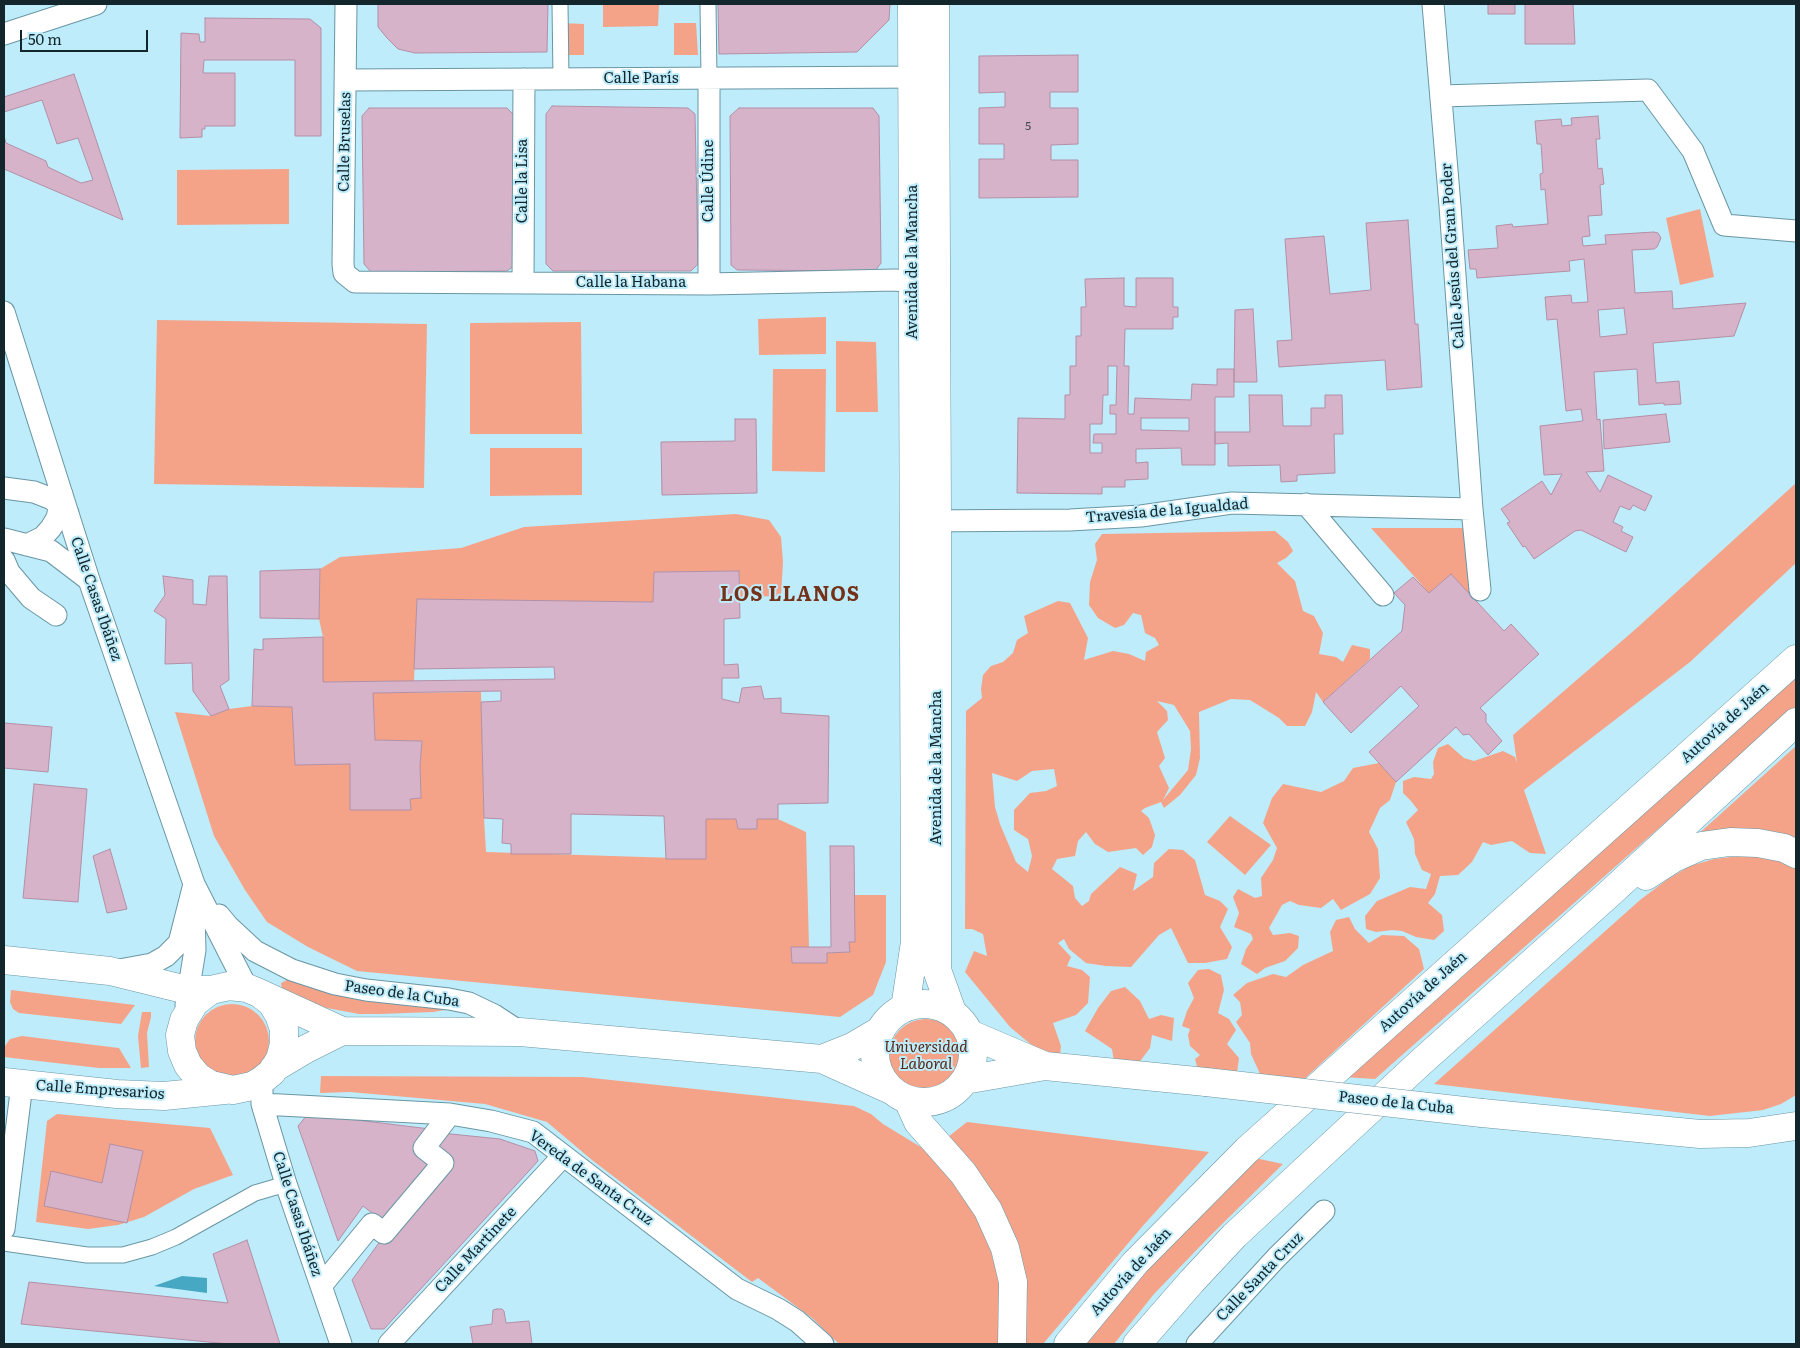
<!DOCTYPE html>
<html>
<head>
<meta charset="utf-8">
<style>
  body { margin:0 }
  #map { position:relative; width:1800px; height:1348px; overflow:hidden; background:#beecfb; font-family:Literata,serif }
  canvas { display:block }
  .frame { position:absolute; inset:0; border:5px solid #13262b; pointer-events:none }
  .scale { position:absolute; left:20px; top:30px; width:128px; height:22px; box-sizing:border-box; border:2px solid #13262b; border-top:0; padding-left:6px; font-size:15px; line-height:18px; white-space:nowrap; color:#13262b; -webkit-text-stroke:4px #beecfb; paint-order:stroke }
</style>
</head>
<body>
<div id="map">
<canvas width="1800" height="1348"></canvas>
<div class="frame"></div>
<div class="scale">50 m</div>
</div>
<script>
const ctx = document.querySelector('canvas').getContext('2d');
ctx.lineJoin = 'round';
function fill(path, color) { ctx.fillStyle = color; ctx.fill(path, 'evenodd'); }
const toPath = rows => new Path2D(rows.map(r => 'M' + r).join(''));
function trace(path, color, width, dash) { ctx.strokeStyle = color; ctx.lineWidth = width; ctx.lineCap = dash ? 'butt' : 'round'; ctx.setLineDash(dash || []); ctx.stroke(path); }
function write(font, color, halo, rows, align = 'center') {
  ctx.font = font + ' Literata,serif'; ctx.lineWidth = 4; ctx.setLineDash([]); ctx.textBaseline = 'middle'; ctx.strokeStyle = halo; ctx.fillStyle = color; for (const [text, x, y, turn = 0] of rows) {
    ctx.save(); ctx.translate(x, y); ctx.rotate((+turn || 0) * Math.PI / 180); ctx.textAlign = isNaN(turn) ? turn : align; if (halo) ctx.strokeText(text, 0, 0); ctx.fillText(text, 0, 0); ctx.restore();
  }
}
fill(toPath([
  [603,4,659,4,658,26,603,27],
  [562,23,584,24,584,55,562,55],
  [674,23,696,23,698,55,674,55],
  [289,169,289,224,177,225,177,170],
  [1700,209,1714,277,1680,285,1666,218],
  [826,317,826,354,759,355,758,319],
  [157,320,427,324,424,488,154,484],
  [581,322,582,434,470,434,470,323],
  [836,341,876,342,878,412,836,412],
  [773,369,826,369,825,472,772,471],
  [490,448,582,448,582,495,490,496],
  [1796,483,1796,563,1690,662,1524,790,1546,854,1530,853,1512,841,1491,845,1483,842,1472,862,1458,875,1440,876,1435,894,1428,903,1442,915,1444,931,1434,940,1416,937,1402,931,1392,930,1376,932,1366,929,1365,916,1377,901,1410,887,1426,889,1431,874,1422,870,1415,854,1414,839,1406,822,1418,810,1411,801,1403,793,1403,781,1414,777,1431,779,1434,774,1433,762,1438,748,1448,744,1464,758,1474,761,1503,751,1515,757,1517,763,1513,735,1638,627],
  [736,514,769,520,781,537,783,562,781,596,740,597,739,571,654,572,653,602,417,599,414,681,323,682,323,637,319,619,320,569,340,557,461,548,524,527],
  [1371,528,1468,528,1471,596,1451,574,1429,593],
  [1275,531,1288,542,1293,551,1286,558,1277,563,1295,581,1303,611,1314,616,1323,633,1319,654,1336,657,1343,662,1352,645,1370,649,1370,659,1323,702,1316,692,1312,712,1305,726,1287,726,1279,718,1250,700,1231,699,1199,712,1200,758,1196,775,1180,795,1164,808,1161,802,1145,808,1141,811,1149,818,1155,835,1152,847,1143,855,1136,848,1108,852,1095,844,1086,832,1078,841,1075,856,1057,859,1052,869,1073,886,1075,898,1082,906,1089,901,1091,894,1120,867,1137,874,1133,891,1153,877,1154,863,1169,849,1183,850,1195,860,1205,895,1220,901,1228,909,1220,927,1232,947,1227,959,1205,963,1188,963,1171,928,1159,935,1131,967,1106,966,1086,963,1069,949,1064,939,1058,943,1071,957,1067,966,1082,970,1090,977,1088,1003,1076,1015,1053,1023,1061,1046,1060,1056,1042,1052,1028,1042,1010,1027,965,972,974,951,987,956,983,934,972,929,965,929,966,711,982,698,981,689,983,675,991,666,1003,662,1013,653,1017,640,1028,633,1024,616,1058,601,1070,603,1088,638,1084,660,1113,651,1129,654,1145,661,1146,652,1159,645,1155,638,1145,633,1141,615,1133,613,1124,625,1115,628,1098,618,1089,605,1090,582,1097,560,1095,544,1102,534],
  [1157,701,1174,705,1190,731,1191,749,1188,770,1163,800,1169,788,1159,766,1165,758,1157,732,1168,720,1167,711],
  [1054,769,1057,786,1046,791,1030,793,1014,810,1014,830,1028,839,1032,856,1028,872,1016,862,1000,824,995,807,992,773,1017,781,1032,771],
  [1796,673,1796,707,1375,1079,1343,1077],
  [481,692,484,818,486,852,706,859,706,819,736,819,738,829,756,829,757,819,778,819,806,832,809,947,791,947,792,963,827,963,827,953,850,952,849,942,854,895,886,895,886,962,873,995,840,1017,357,971,308,947,267,922,245,890,214,836,175,712,211,716,229,709,252,706,292,707,295,765,350,764,351,810,411,810,410,799,421,798,420,765,422,741,375,740,373,693],
  [1796,746,1796,842,1695,837],
  [1379,763,1396,782,1390,800,1380,808,1369,832,1378,849,1380,878,1370,894,1341,910,1333,899,1321,908,1299,905,1290,901,1282,905,1269,928,1273,935,1290,933,1299,936,1298,948,1285,961,1265,968,1257,974,1241,964,1246,949,1253,939,1251,934,1234,927,1239,913,1233,897,1238,889,1255,898,1262,896,1261,878,1273,860,1277,848,1263,823,1272,798,1283,784,1321,792,1344,781,1353,768],
  [1230,816,1271,845,1245,875,1207,842],
  [1739,856,1760,856,1779,860,1796,867,1796,1095,1781,1104,1763,1110,1710,1116,1434,1084,1640,900,1668,879,1690,866,1714,859],
  [1349,917,1355,929,1369,943,1382,935,1404,936,1419,949,1424,969,1303,1080,1261,1076,1251,1054,1250,1043,1236,1022,1242,1015,1240,1002,1233,995,1247,983,1273,974,1286,977,1303,965,1333,951,1330,932,1336,920],
  [1209,969,1221,975,1224,990,1218,1013,1229,1019,1236,1030,1227,1044,1239,1058,1237,1073,1198,1070,1195,1059,1200,1055,1190,1046,1188,1035,1190,1029,1182,1026,1187,1011,1194,998,1188,983,1198,970],
  [287,980,309,986,445,1007,445,1010,433,1012,380,1014,359,1014,327,1008,299,1001,282,990,281,983],
  [1125,987,1140,1001,1149,1019,1161,1015,1174,1018,1172,1041,1152,1035,1150,1048,1138,1064,1114,1062,1112,1049,1085,1031,1098,1008,1111,991],
  [11,990,135,1005,121,1024,19,1013,13,1009,10,1002],
  '195 1041a37 37 0 1 1 74 0a37 37 0 1 1-74 0Z',
  [142,1012,151,1012,151,1017,147,1033,149,1067,141,1068,138,1036],
  '889 1056a37 37 0 1 1 74 0a37 37 0 1 1-74 0Z',
  [22,1036,119,1048,131,1068,99,1068,4,1057,5,1046,10,1039],
  [321,1076,583,1077,854,1106,871,1114,883,1124,924,1149,956,1185,975,1215,990,1248,998,1278,1002,1312,1002,1344,839,1344,812,1318,758,1278,752,1282,592,1160,547,1122,485,1104,350,1092,320,1093],
  [57,1114,210,1128,233,1175,194,1189,144,1217,118,1225,88,1229,36,1222,47,1121],
  [967,1122,1209,1152,1141,1228,1043,1344,1022,1344,1024,1311,948,1137],
  [1255,1158,1283,1164,1211,1235,1154,1294,1114,1344,1081,1344,1121,1297]
]), '#f5a388');
fill(toPath([
  [182,1276,207,1278,207,1293,154,1286]
]), '#46a8c3');
const building = toPath([
  [378,4,548,4,547,52,415,53,398,49,387,38,378,27,378,4],
  [718,4,890,4,889,20,857,52,719,54,718,4],
  [1488,4,1515,4,1515,14,1488,14,1488,4],
  [1525,4,1573,4,1575,44,1525,44,1525,4],
  [205,18,310,19,321,28,321,136,295,136,295,60,204,60,203,73,235,73,235,126,205,126,205,129,202,129,202,137,180,138,181,33,199,34,200,42,205,42,205,18],
  [1078,55,1078,92,1050,92,1050,108,1078,108,1078,144,1051,145,1051,160,1078,160,1078,197,979,198,979,159,1004,159,1004,144,979,144,979,108,1005,107,1005,92,979,93,979,56,1078,55],
  [74,74,123,220,4,169,4,136,6,143,46,161,48,167,81,183,93,180,78,138,57,144,42,100,4,112,4,97,74,74],
  [552,106,688,108,695,114,698,264,691,271,553,271,546,264,546,114,552,106],
  [369,108,507,108,514,115,515,265,507,271,371,272,364,264,362,116,369,108],
  [739,108,873,108,879,116,881,263,875,271,737,270,731,265,730,116,739,108],
  [1598,116,1600,139,1596,139,1598,169,1602,168,1604,184,1600,185,1602,215,1588,216,1590,236,1582,237,1583,246,1606,244,1605,235,1654,232,1658,233,1661,238,1657,247,1654,249,1632,250,1635,293,1672,291,1673,309,1746,303,1734,336,1653,343,1656,383,1679,381,1681,404,1664,405,1664,403,1639,405,1637,369,1594,372,1597,420,1600,419,1604,471,1586,472,1600,492,1608,475,1652,496,1645,511,1633,505,1630,510,1620,506,1613,522,1623,527,1621,531,1633,537,1626,552,1581,530,1575,531,1534,559,1525,546,1523,547,1507,523,1510,522,1501,509,1542,481,1551,495,1562,474,1544,475,1540,426,1583,421,1581,409,1566,411,1557,319,1547,320,1545,297,1571,295,1572,303,1588,302,1584,259,1569,261,1570,271,1477,278,1476,269,1470,269,1468,250,1498,248,1496,226,1512,224,1513,227,1548,224,1545,189,1541,190,1540,174,1543,173,1541,144,1537,144,1535,121,1561,119,1562,126,1572,125,1571,118,1598,116],
  [1624,308,1627,334,1600,337,1598,310,1624,308],
  [1408,220,1415,324,1418,324,1422,387,1387,390,1385,360,1279,367,1277,341,1292,340,1285,239,1324,236,1330,294,1371,290,1366,223,1408,220],
  [1124,278,1124,306,1136,307,1136,278,1173,278,1173,307,1178,307,1178,317,1173,317,1173,329,1125,329,1124,366,1129,366,1128,414,1134,414,1135,398,1191,400,1192,384,1217,385,1217,369,1234,369,1234,397,1215,397,1215,465,1182,465,1181,448,1136,449,1136,463,1148,462,1148,479,1125,480,1125,487,1102,487,1102,494,1017,493,1018,418,1065,419,1065,395,1070,395,1070,366,1076,366,1076,336,1081,336,1081,307,1086,307,1085,279,1124,278],
  [1108,366,1117,366,1116,405,1110,405,1110,414,1116,414,1116,434,1094,434,1093,443,1102,443,1102,453,1090,453,1090,424,1102,424,1103,395,1108,395,1108,366],
  [1141,418,1189,418,1189,431,1141,430,1141,418],
  [1253,309,1257,382,1234,382,1235,310,1253,309],
  [1249,395,1282,395,1283,426,1311,426,1311,408,1325,408,1325,395,1342,395,1343,434,1334,434,1335,473,1297,475,1297,481,1281,482,1280,465,1228,466,1228,443,1215,444,1215,432,1250,432,1249,395],
  [1666,414,1670,442,1604,449,1603,420,1666,414],
  [735,419,756,419,757,493,662,495,661,442,735,441,735,419],
  [320,569,319,619,260,618,260,571,320,569],
  [739,571,740,618,724,619,724,665,738,664,739,678,722,678,722,699,739,703,742,688,761,686,764,699,781,698,781,713,829,716,828,803,778,804,778,819,757,819,757,829,738,829,736,819,706,819,706,859,666,859,664,816,571,814,571,854,511,854,511,844,502,843,503,819,484,818,481,702,501,701,501,691,373,693,375,740,422,741,420,765,421,798,410,799,411,810,350,810,350,764,295,765,292,707,252,706,254,649,263,650,263,639,323,637,323,682,555,679,554,667,414,669,417,599,653,602,654,572,739,571],
  [1451,574,1504,631,1511,624,1539,654,1480,708,1486,714,1486,722,1502,741,1488,755,1469,734,1463,735,1456,727,1396,782,1369,752,1419,706,1401,686,1351,733,1323,702,1402,631,1405,605,1394,593,1413,577,1429,593,1451,574],
  [163,576,193,580,193,604,206,605,209,576,227,576,229,680,220,686,229,709,211,716,193,691,192,663,165,664,166,619,154,611,165,595,163,576],
  [4,723,52,727,48,772,4,768,4,723],
  [34,784,87,789,78,902,23,898,34,784],
  [830,846,854,846,855,942,849,942,850,952,827,953,827,963,792,963,791,947,831,947,830,846],
  [110,849,127,909,107,913,93,856,110,849],
  [308,1114,430,1129,434,1164,385,1223,363,1206,338,1241,298,1126,308,1114],
  [441,1133,500,1139,535,1151,538,1161,384,1329,371,1329,352,1280,381,1240,387,1243,453,1162,432,1150,441,1133],
  [110,1144,143,1151,127,1223,44,1206,51,1171,102,1183,110,1144],
  [247,1240,280,1344,229,1344,21,1324,29,1282,228,1303,213,1254,247,1240],
  [497,1309,502,1309,504,1311,506,1323,529,1321,532,1344,473,1344,470,1327,492,1324,493,1310,497,1309]
]);
fill(building, '#d7b3ca');
trace(building, '#b28fa6', 1);
const pedestrian = toPath([
  [560,4,561,79],
  [708,4,709,78],
  [4,1243,87,1255,123,1255,152,1247,176,1237,255,1193,286,1184]
]);
const minor = toPath([
  [346,4,343,264,344,273,355,282,709,284,895,280,913,282],
  [1433,4,1450,206,1472,509,1480,590],
  [4,34,96,4],
  [709,78,709,284],
  [346,80,927,77],
  [1441,96,1648,90,1693,151,1724,225,1796,231],
  [523,283,524,79],
  [4,312,89,580,194,884,247,988],
  [4,488,34,492,52,499,68,513],
  [1306,504,1383,595],
  [921,521,1070,520,1141,516,1232,503,1472,509],
  [4,539,51,551,89,580],
  [27,545,43,537,51,528,57,518,62,494],
  [4,560,9,572,31,598,56,615],
  [219,915,228,926,255,951,292,970,335,984,366,990,449,999,469,1003,494,1015,520,1032],
  [119,970,152,964,166,956,179,943,194,884],
  [186,1005,195,950,194,914],
  [262,1091,262,1104,286,1184,341,1344],
  [262,1104,450,1114,491,1121,533,1132,737,1289,778,1309,797,1321,823,1344],
  [4,1229,22,1084],
  [321,1286,372,1224,384,1233,443,1163,424,1148,450,1114],
  [389,1344,563,1156],
  [1197,1344,1277,1257,1324,1211]
]);
const secondary = toPath([
  [4,960,110,971,187,990,211,990],
  [259,993,271,1002,279,1015,284,1029,284,1044,280,1059,272,1072,261,1081,252,1086,233,1090,211,1085,198,1077,188,1065,182,1051,180,1035,184,1020,195,1002,211,990,229,986,247,988,259,993,342,1031,520,1032,822,1059,891,1090],
  [822,1059,852,1047,881,1030],
  [274,1068,306,1049,342,1031],
  [4,1082,117,1094,164,1096,225,1090]
]);
const primary = toPath([
  [935,4,937,520,937,970,952,1012],
  '875 1053a49 49 0 1 1 98 0a49 49 0 1 1-98 0Z',
  [905,1008,915,942,912,4],
  [970,1034,1045,1066],
  [965,1080,1045,1066,1206,1082],
  [1482,1113,1700,1134,1749,1133,1796,1126]
]);
const motorway = toPath([
  [1646,876,1674,858,1701,846,1730,842,1758,843,1784,848,1796,854],
  [908,1100,918,1122,963,1173,988,1210,1005,1248,1013,1282,1012,1344],
  [1068,1344,1135,1263,1247,1150,1796,659],
  [1137,1344,1192,1281,1234,1236,1420,1063,1609,894,1796,722]
]);
trace(pedestrian, '#6996a3', 17);
trace(minor, '#6996a3', 23);
trace(secondary, '#6996a3', 29);
trace(primary, '#6996a3', 29);
trace(motorway, '#6996a3', 29);
trace(pedestrian, '#fff', 15);
trace(minor, '#fff', 21);
trace(secondary, '#fff', 28);
trace(primary, '#fff', 28);
trace(motorway, '#fff', 28);
const primaryBridge = toPath([
  [1206,1082,1482,1113]
]);
trace(primaryBridge, '#6996a3', 29, []);
trace(primaryBridge, '#fff', 28);
write('12px', '#444953', null, [
  ["5",1028,126]
]);
write('15px', '#13262b', '#beecfb', [
  ["Calle París",641,79],
  ["Calle Bruselas",345,142,-89],
  ["Calle la Lisa",523,181,-90],
  ["Calle Údine",709,181,-90],
  ["Calle Jesús del Gran Poder",1453,256,-94],
  ["Avenida de la Mancha",913,262,-90],
  ["Calle la Habana",631,283],
  ["Travesía de la Igualdad",1167,511,-5],
  ["Calle Casas Ibáñez",96,599,71],
  ["Autovía de Jaén",1725,723,-42],
  ["Avenida de la Mancha",937,768,-90],
  ["Autovía de Jaén",1423,992,-42],
  ["Paseo de la Cuba",402,994,8],
  ["Calle Empresarios",100,1090,4],
  ["Paseo de la Cuba",1396,1103,6],
  ["Vereda de Santa Cruz",591,1178,36],
  ["Calle Casas Ibáñez",297,1214,72],
  ["Calle Martinete",476,1250,-47],
  ["Autovía de Jaén",1131,1272,-48],
  ["Calle Santa Cruz",1260,1277,-46]
]);
write('italic 15px', '#582716', '#beecfb', [
  ["Universidad",926,1048],
  ["Laboral",926,1065]
]);
ctx.letterSpacing = '1px';
write('bold 20px', '#74321b', '#beecfb', [
  ["LOS LLANOS",790,595]
]);
ctx.letterSpacing = '0px';
</script>
</body>
</html>
